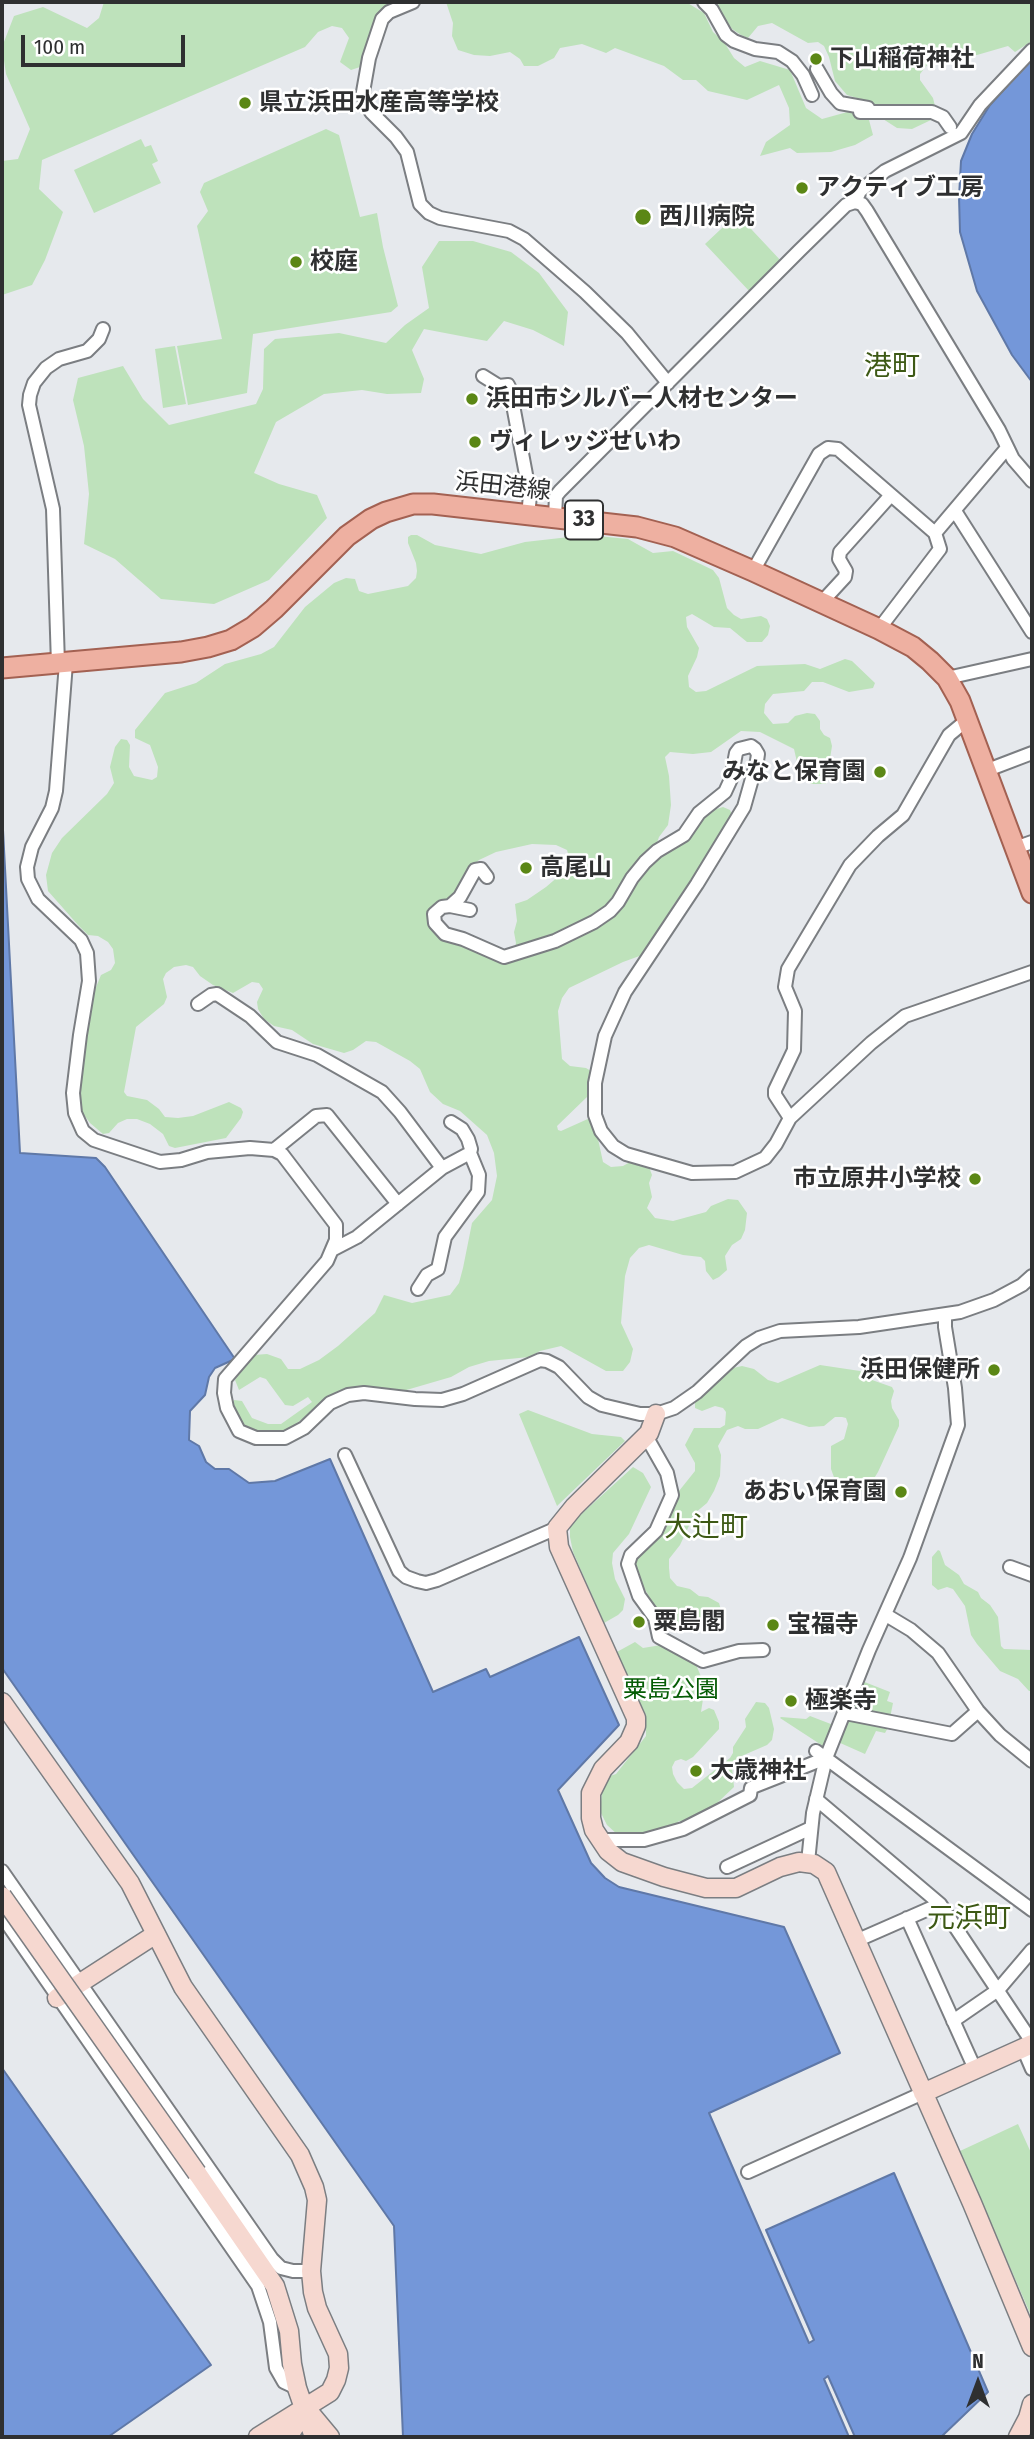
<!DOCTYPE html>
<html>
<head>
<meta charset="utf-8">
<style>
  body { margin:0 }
  #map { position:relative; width:1034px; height:2439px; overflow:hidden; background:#e6e9ed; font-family:"Fira Sans Condensed",sans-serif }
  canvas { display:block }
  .frame { position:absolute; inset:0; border:4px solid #2f3031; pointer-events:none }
  .north { position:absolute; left:943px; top:2348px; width:70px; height:70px; -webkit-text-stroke:5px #fff; paint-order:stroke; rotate:0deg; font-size:19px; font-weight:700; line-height:28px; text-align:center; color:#2f3031 }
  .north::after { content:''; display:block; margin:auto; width:24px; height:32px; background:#2f3031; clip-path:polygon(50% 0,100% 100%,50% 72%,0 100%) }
  .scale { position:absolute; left:21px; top:35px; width:164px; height:32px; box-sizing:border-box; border:4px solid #2f3031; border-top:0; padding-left:9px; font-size:21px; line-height:24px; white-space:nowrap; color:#2f3031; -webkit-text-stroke:5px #fff; paint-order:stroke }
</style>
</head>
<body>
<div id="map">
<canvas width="1034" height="2439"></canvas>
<div class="frame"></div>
<div class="north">N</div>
<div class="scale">100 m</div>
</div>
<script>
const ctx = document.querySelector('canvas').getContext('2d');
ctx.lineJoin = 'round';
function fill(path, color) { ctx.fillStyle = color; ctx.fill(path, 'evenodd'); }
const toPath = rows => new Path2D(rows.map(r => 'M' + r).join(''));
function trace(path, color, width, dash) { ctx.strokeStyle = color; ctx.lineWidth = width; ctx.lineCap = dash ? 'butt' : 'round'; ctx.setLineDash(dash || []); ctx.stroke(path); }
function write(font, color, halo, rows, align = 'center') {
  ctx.font = font + ' "Fira Sans Condensed","Noto Sans JP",sans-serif'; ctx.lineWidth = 5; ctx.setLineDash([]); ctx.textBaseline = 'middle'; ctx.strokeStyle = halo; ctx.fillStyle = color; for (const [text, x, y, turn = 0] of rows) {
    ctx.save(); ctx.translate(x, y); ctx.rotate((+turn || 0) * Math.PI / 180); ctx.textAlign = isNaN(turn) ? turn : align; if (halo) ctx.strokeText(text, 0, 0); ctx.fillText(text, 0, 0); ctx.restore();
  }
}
fill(toPath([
  [104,2,397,2,380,10,370,31,363,66,351,70,340,62,349,38,342,28,332,26,318,32,305,47,42,160,39,189,63,212,45,260,32,285,2,295,2,161,18,159,30,129,6,74,2,47,14,16,43,7,87,28,99,18],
  [446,2,686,2,704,13,713,32,724,42,734,58,745,67,760,61,790,70,806,108,822,119,851,111,869,120,873,135,855,145,831,152,797,153,790,148,760,156,766,142,790,125,789,108,779,85,747,100,708,91,696,80,683,80,664,66,615,48,606,53,582,44,560,48,554,58,538,66,524,66,520,59,510,52,490,56,474,55,458,50,452,36,453,23],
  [718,2,1032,2,1032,41,1015,52,1008,46,977,55,931,60,920,74,920,80,933,98,936,110,931,120,912,129,897,128,883,119,873,103,847,95,835,81,829,57,824,46,818,42,808,43,772,23,758,26,748,38,741,35,732,29,719,10],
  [326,129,339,135,360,217,377,213,383,247,398,306,391,312,253,334,247,393,188,405,177,346,222,339,197,226,208,211,200,192,204,183],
  [141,139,145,147,151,145,158,161,152,164,161,183,94,213,74,170],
  [737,214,783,263,751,293,705,244],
  [439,241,473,241,511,252,539,273,568,312,564,346,533,330,504,321,487,341,424,329,412,350,424,379,421,393,387,394,362,390,324,394,276,422,254,473,279,484,317,495,327,518,269,580,214,604,161,599,115,559,84,544,89,494,84,446,73,400,78,378,123,366,143,399,169,425,256,404,263,389,264,349,275,339,339,333,386,343,405,325,429,308,422,267],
  [175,346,186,404,163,408,155,349],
  [411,535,417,535,435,545,481,554,525,542,587,535,628,539,653,553,673,551,713,570,719,578,727,608,734,615,741,619,761,616,767,619,770,626,768,635,762,642,747,642,730,628,714,627,692,614,686,617,687,627,699,648,697,657,688,676,689,687,696,692,706,691,757,666,805,664,820,669,845,659,852,661,875,683,873,688,849,692,823,682,812,682,804,691,773,694,765,704,764,713,773,724,788,723,795,716,807,713,815,714,820,721,820,729,824,735,830,738,832,746,826,784,811,784,805,779,799,771,794,749,760,732,741,731,711,752,693,754,670,752,665,757,669,776,671,805,668,825,659,837,655,848,675,847,689,839,703,817,713,810,723,807,730,810,733,817,703,868,674,904,645,954,623,962,569,988,562,998,558,1011,562,1059,570,1066,586,1068,591,1071,592,1075,587,1097,557,1126,558,1130,561,1131,590,1118,598,1139,603,1162,611,1167,623,1166,630,1162,649,1167,652,1175,649,1183,652,1197,647,1208,655,1218,673,1221,706,1212,711,1206,728,1199,738,1200,747,1213,745,1230,741,1239,732,1245,725,1256,727,1270,719,1277,713,1280,706,1271,705,1261,701,1257,683,1255,649,1245,639,1248,630,1258,625,1276,621,1323,633,1349,630,1362,623,1371,606,1371,561,1346,540,1351,529,1357,489,1361,469,1367,451,1377,403,1391,378,1390,319,1406,292,1427,279,1433,263,1434,251,1431,242,1424,232,1404,234,1400,242,1401,252,1418,268,1424,281,1424,312,1402,308,1397,293,1406,285,1405,266,1379,260,1377,239,1390,235,1380,244,1365,254,1355,267,1354,281,1359,288,1369,300,1369,319,1360,338,1346,375,1313,384,1295,412,1303,450,1295,459,1283,463,1268,472,1223,492,1200,497,1176,494,1153,487,1135,460,1111,443,1104,430,1092,420,1069,410,1061,376,1042,366,1041,353,1050,344,1053,313,1044,292,1030,274,1026,264,1019,258,1009,257,1002,263,989,259,983,252,982,233,993,213,985,200,976,193,967,186,965,174,967,166,973,163,979,167,997,164,1004,136,1027,124,1092,127,1096,147,1100,159,1109,165,1117,178,1118,193,1116,229,1102,241,1108,243,1112,241,1118,226,1138,175,1148,169,1146,163,1134,150,1124,137,1119,127,1119,118,1123,109,1133,103,1134,90,1123,81,1111,79,1070,92,997,101,975,111,970,115,963,113,949,108,942,98,936,88,935,78,925,48,891,46,875,52,853,62,838,107,794,114,783,110,767,115,747,121,739,127,740,130,745,129,767,134,776,152,780,157,777,158,767,150,745,135,738,135,730,165,693,196,683,225,664,261,654,274,647,305,607,334,583,346,578,355,579,359,591,368,594,408,586,416,578,417,571,416,563,408,543,408,537],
  [532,844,556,845,567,850,569,857,567,869,546,887,527,900,515,904,517,921,514,932,516,943,514,950,494,956,430,919,431,909,436,904,453,900,471,867,479,860,496,852],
  [820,1365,860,1371,872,1380,892,1387,894,1391,891,1401,892,1408,899,1420,899,1426,878,1472,870,1485,860,1492,848,1493,840,1487,835,1480,831,1469,831,1446,844,1439,848,1424,846,1418,842,1417,835,1417,824,1426,809,1427,782,1418,758,1429,745,1429,738,1426,727,1430,718,1446,721,1455,720,1476,714,1491,707,1503,695,1513,680,1545,669,1559,669,1568,670,1578,677,1586,690,1589,699,1596,708,1597,719,1603,722,1613,719,1622,709,1627,701,1626,691,1630,677,1631,662,1621,633,1567,637,1555,665,1526,675,1496,695,1471,695,1463,685,1445,694,1428,720,1428,725,1425,726,1412,723,1408,715,1406,702,1411,695,1408,695,1402,733,1368,742,1366,754,1369,768,1380,778,1383],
  [528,1410,592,1434,621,1437,625,1441,557,1506,519,1414],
  [633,1467,643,1473,651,1487,629,1534,613,1553,612,1563,615,1579,625,1599,623,1610,618,1615,604,1623,573,1552,570,1537,570,1527,576,1519],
  [938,1550,940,1551,945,1565,959,1575,964,1584,978,1592,981,1598,990,1605,998,1617,1001,1646,1004,1649,1032,1650,1032,1691,1029,1691,1018,1679,1000,1671,977,1644,971,1635,965,1606,953,1589,947,1587,938,1590,932,1585,932,1557],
  [635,1642,643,1648,667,1644,694,1660,705,1686,701,1712,709,1708,714,1710,719,1722,719,1729,693,1757,686,1761,681,1759,675,1761,672,1767,673,1774,677,1782,684,1789,692,1788,730,1758,733,1753,733,1747,746,1727,745,1719,756,1702,765,1703,769,1708,774,1729,772,1740,767,1745,737,1758,732,1767,734,1787,714,1806,690,1822,679,1821,670,1829,640,1836,618,1835,607,1825,600,1811,603,1784,610,1776,616,1774,646,1736,646,1715,615,1653],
  [862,1681,890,1692,887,1701,893,1703,890,1718,851,1710],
  [810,1716,836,1726,826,1748,780,1718,781,1717,806,1719],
  [849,1717,890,1724,885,1733,876,1731,865,1754,838,1742],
  [1018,2124,1032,2155,1032,2318,960,2151]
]), '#bee2bb');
const water = toPath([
  [1032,56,1032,382,1012,355,977,291,960,232,959,197,961,161,972,134,990,105,1017,75,1016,71,1032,56],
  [2,811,20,1153,96,1158,105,1167,235,1359,215,1368,209,1377,205,1395,190,1411,189,1440,199,1446,206,1462,215,1469,229,1469,249,1483,275,1481,330,1459,433,1692,486,1669,490,1677,579,1637,619,1725,558,1790,591,1863,605,1878,619,1887,784,1927,840,2053,709,2113,809,2343,814,2340,766,2230,894,2173,988,2392,941,2437,855,2437,828,2376,824,2379,849,2437,403,2437,394,2226,2,1668,2,811],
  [2,2068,211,2365,108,2437,2,2437,2,2068]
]);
fill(water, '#7497d9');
trace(water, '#5f78a7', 2);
const street = toPath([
  [413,2,389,12,382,19,369,58,363,92,365,102,371,112,396,137,407,152,420,204,429,213,440,218,509,231,524,239,585,292,627,333,668,383],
  [704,2,712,10,726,35,734,41,755,49,778,52,792,61,803,75,812,95],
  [817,69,831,93,840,103,868,108],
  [860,112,932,112,943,117,950,127],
  [855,202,860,191,885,171,961,133,980,105,1032,50],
  [483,376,499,386,508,385,510,389,530,496,528,515],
  [955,511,1032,632],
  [555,517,556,496,560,491,799,251,846,205,855,202,862,204,867,211,999,430,1013,459,1032,481],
  [935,533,1007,448],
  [753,571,819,454,828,448,838,449,935,533,940,549,879,629],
  [821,603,845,577,846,571,839,559,840,552,891,495],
  [66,663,56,791,52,808,32,847,27,867,28,879,38,899,81,940,87,953,89,981,80,1035,73,1093,75,1113,83,1131,94,1140,160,1162,181,1160,207,1152,250,1148,274,1150,282,1154,336,1225,336,1240,327,1261,225,1379,224,1393,227,1408,239,1431,256,1438,285,1438,304,1428,330,1403,348,1395,364,1393,415,1399,442,1400,463,1394,540,1360,547,1361,559,1367,588,1397,602,1405,640,1414,656,1414,674,1408,697,1392,746,1346,759,1338,780,1331,859,1327,960,1312,994,1300,1022,1285,1032,1276],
  [58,664,53,509,29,405,30,395,34,383,46,368,59,359,87,351,99,339,103,329],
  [947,678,1032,659],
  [985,771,1032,753],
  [1015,848,1032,842],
  [450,906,460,897,475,870,481,869,487,877],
  [470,910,450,906,442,907,434,914,435,923,445,934,463,939,504,957,555,941,594,922,610,911,618,902,632,878,645,862,657,851,684,835,699,813,725,792,731,779,736,753,739,749,751,746,755,749,758,754,757,761,744,807,697,884,625,992,605,1036,595,1083,595,1115,601,1131,613,1146,626,1154,692,1173,735,1172,765,1158,776,1144,790,1118,871,1043,905,1016,1032,972],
  [198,1004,211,995,217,994,250,1016,277,1042,317,1055,382,1092,400,1112,442,1168],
  [790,1118,775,1095,775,1090,794,1050,795,1011,785,987,788,969,850,865,878,836,903,815,949,735,967,720],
  [451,1122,462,1129,468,1139,471,1149,470,1153],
  [274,1150,316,1116,327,1115,398,1204],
  [332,1250,357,1237,442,1168,470,1153,479,1175,478,1192,445,1237,438,1269,427,1275,418,1289],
  [646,1436,667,1473,672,1495,656,1531,631,1555,628,1564,639,1596,655,1618,659,1637,703,1661,739,1651,763,1650],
  [345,1455,399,1571,406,1577,417,1581,426,1583,437,1580,557,1528],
  [1010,1567,1032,1575],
  [886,1615,911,1630,938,1653,978,1711,1000,1735,1032,1761],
  [845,1713,952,1734,978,1711],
  [816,1751,1032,1910],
  [816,1799,940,1904,1032,2042],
  [600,1840,644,1840,683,1829,750,1795,751,1788,755,1786,826,1758],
  [808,1862,813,1813,826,1758,869,1650,910,1558,958,1425,955,1388,945,1327,945,1315],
  [727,1867,811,1828],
  [2,1871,272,2259,281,2268,293,2271,311,2271],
  [2,1916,258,2286,270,2322,276,2368,284,2382,297,2388],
  [907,1918,975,2069],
  [858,1940,940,1904],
  [953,2021,998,1990,1032,1950],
  [1023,2048,1032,2069],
  [748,2172,923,2093]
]);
const secondary = toPath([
  [656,1414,649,1433,574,1507,557,1528,559,1547,636,1718,636,1726,629,1742,603,1769,591,1793,591,1818,594,1830,608,1851,622,1862,664,1877,706,1888,736,1888,780,1867,799,1862,814,1864,826,1872,972,2203,1032,2347],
  [2,1702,130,1883,183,1987,300,2155,314,2187,317,2200,311,2271,313,2292,317,2308,338,2354,339,2368,336,2380,330,2392,258,2437],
  [57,1998,156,1934],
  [923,2093,1032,2044],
  [197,2173,275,2286,289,2331,292,2364,297,2388,314,2437],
  [310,2413,330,2437],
  [285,2437,290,2434,306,2408],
  [1018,2437,1028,2418,1032,2404]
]);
const primary = toPath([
  [2,668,181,652,208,647,231,640,253,627,274,609,347,536,371,519,386,512,413,504,433,504,637,527,675,537,753,571,879,629,913,647,930,661,947,678,960,701,1032,893]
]);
trace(street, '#7b7e82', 16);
trace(secondary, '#7b7e82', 21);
trace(primary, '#a36152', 23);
trace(street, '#fff', 12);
trace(secondary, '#f6d8d0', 18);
trace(primary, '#eeb0a1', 19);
const secondaryBridge = toPath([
  [2,1896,197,2173]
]);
trace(secondaryBridge, '#7b7e82', 21, []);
trace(secondaryBridge, '#f6d8d0', 18);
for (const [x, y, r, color] of [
  [816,59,7,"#5b8715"],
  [245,103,7,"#5b8715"],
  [802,188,7,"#5b8715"],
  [643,217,9,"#5b8715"],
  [296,262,7,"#5b8715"],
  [472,399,7,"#5b8715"],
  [475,442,7,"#5b8715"],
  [880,772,7,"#5b8715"],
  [526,868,7,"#5b8715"],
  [975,1179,7,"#5b8715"],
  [994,1370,7,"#5b8715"],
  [901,1492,7,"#5b8715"],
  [639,1622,7,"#5b8715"],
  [773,1625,7,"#5b8715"],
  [791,1701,7,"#5b8715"],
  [696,1771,7,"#5b8715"]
]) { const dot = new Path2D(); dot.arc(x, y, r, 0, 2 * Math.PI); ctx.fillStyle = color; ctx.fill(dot); trace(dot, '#fff', 2.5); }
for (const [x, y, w] of [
  [584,520,38]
]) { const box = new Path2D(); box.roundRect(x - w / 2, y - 19.5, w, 39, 5); ctx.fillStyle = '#fff'; ctx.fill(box); trace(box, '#2f3031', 2); }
write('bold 23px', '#2f3031', null, [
  ["33",584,520]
]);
write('bold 24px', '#2f3031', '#fff', [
  ["下山稲荷神社",830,59],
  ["県立浜田水産高等学校",259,103],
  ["アクティブ工房",816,188],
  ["西川病院",659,217],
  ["校庭",310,262],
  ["浜田市シルバー人材センター",486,399],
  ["ヴィレッジせいわ",489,442],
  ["みなと保育園",866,772,"right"],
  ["高尾山",540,868],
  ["市立原井小学校",961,1179,"right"],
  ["浜田保健所",980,1370,"right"],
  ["あおい保育園",887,1492,"right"],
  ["粟島閣",653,1622],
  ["宝福寺",787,1625],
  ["極楽寺",805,1701],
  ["大歳神社",710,1771]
], 'left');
write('24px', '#2f3031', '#fff', [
  ["浜田港線",503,487,6]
]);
write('24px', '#055c05', '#fff', [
  ["粟島公園",671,1690]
]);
write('28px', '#3d5915', '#fff', [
  ["港町",892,367],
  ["大辻町",706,1528],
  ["元浜町",969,1919]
]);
</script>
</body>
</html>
